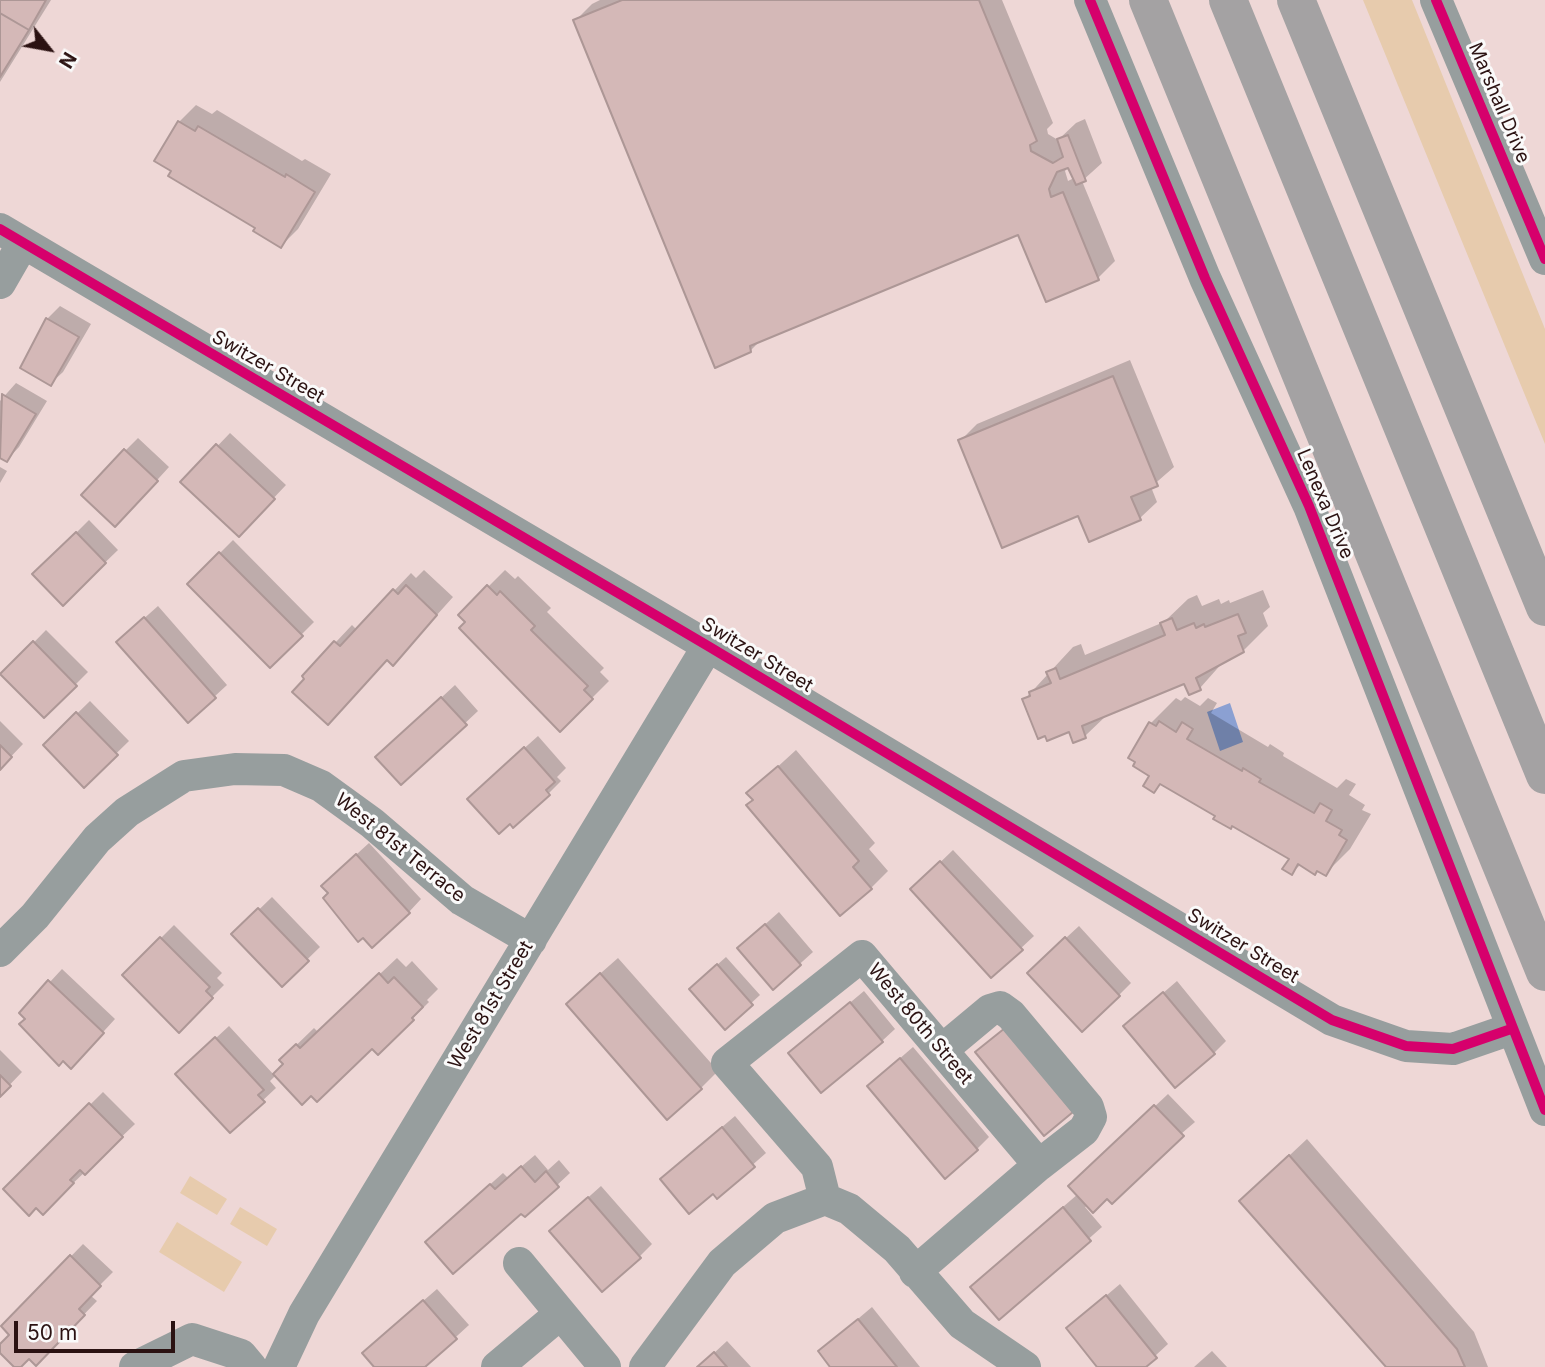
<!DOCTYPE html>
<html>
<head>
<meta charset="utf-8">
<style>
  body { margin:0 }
  #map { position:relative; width:1545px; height:1367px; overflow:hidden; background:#eed7d6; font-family:Inter,sans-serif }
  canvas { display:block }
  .north { position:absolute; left:14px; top:14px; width:70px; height:70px; -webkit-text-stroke:5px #fafafa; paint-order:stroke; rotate:121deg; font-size:19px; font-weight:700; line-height:28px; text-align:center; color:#2b1212 }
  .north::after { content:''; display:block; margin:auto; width:24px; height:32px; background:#2b1212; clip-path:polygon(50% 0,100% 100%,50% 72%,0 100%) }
  .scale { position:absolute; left:14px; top:1321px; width:161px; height:32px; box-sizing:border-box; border:4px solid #2b1212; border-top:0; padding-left:9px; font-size:21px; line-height:24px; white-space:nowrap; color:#2b1212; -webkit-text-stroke:5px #fafafa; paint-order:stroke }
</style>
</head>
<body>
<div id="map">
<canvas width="1545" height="1367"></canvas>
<div class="north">N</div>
<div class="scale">50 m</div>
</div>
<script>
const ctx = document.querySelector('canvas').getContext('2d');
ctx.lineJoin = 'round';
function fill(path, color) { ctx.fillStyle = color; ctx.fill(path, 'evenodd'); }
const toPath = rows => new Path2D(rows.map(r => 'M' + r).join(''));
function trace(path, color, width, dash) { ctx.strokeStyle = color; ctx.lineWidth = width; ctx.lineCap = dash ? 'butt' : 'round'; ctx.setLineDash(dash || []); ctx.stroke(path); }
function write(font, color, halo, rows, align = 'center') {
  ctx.font = font + ' Inter,sans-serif'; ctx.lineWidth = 6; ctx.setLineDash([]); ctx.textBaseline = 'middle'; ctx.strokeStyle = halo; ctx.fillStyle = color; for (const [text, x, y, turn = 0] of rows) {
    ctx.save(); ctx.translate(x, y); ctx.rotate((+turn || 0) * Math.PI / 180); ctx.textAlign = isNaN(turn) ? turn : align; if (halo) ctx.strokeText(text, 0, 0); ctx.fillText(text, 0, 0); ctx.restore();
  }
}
fill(toPath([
  [1363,0,1412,0,1545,329,1545,444],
  [190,1176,227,1199,217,1215,180,1193],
  [240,1207,277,1229,267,1246,230,1224],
  [177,1222,242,1262,224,1292,159,1252]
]), '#e7cbad');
fill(toPath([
  [1230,703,1243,742,1220,751,1207,712]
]), '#8ba0d2');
fill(toPath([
  [0,0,51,0,0,82],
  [600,0,1002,0,1053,123,1047,129,1048,134,1058,140,1076,123,1085,119,1102,163,1082,181,1115,261,1098,278,1019,232,762,339,750,351,575,21,592,4],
  [1069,166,1074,178,1068,181,1065,171],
  [196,105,212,114,217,110,302,161,305,159,331,174,298,229,281,246,156,160,179,122],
  [60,306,91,324,63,372,50,384,22,368,47,319],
  [1130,360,1174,467,1151,487,1157,502,1140,518,1079,514,960,441,977,424],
  [16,383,47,401,19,447,7,460,0,456,0,401],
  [230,433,286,485,251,522,183,482],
  [138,438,169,467,128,512,125,451],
  [0,467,7,471,0,483],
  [89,520,118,550,63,603,35,574],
  [233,540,314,622,270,666,189,584],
  [424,570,453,597,393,664,387,659,307,679,304,676,352,625,357,630,411,573,416,578],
  [505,570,515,579,518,576,551,608,547,612,604,668,600,672,609,681,560,730,460,615],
  [1263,590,1270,607,1263,613,1268,626,1243,651,1224,661,1200,688,1185,682,1108,714,1085,736,1074,741,1070,730,1024,700,1073,647,1081,644,1085,655,1164,622,1188,599,1197,595,1202,606,1219,599,1221,604,1229,600,1230,603],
  [158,606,227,685,214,697,131,630],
  [46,630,88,672,44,716,3,674],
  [455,685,478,711,401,783,390,745],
  [1185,697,1200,706,1208,698,1217,703,1211,713,1268,747,1270,744,1284,753,1283,756,1337,788,1346,779,1356,784,1349,795,1365,805,1362,810,1371,814,1350,849,1325,874,1301,864,1292,873,1291,858,1162,783,1154,791,1151,776,1130,758,1151,723,1176,698,1181,701],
  [90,701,129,741,84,785,45,745],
  [0,721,23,744,0,768],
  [538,736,566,768,557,777,561,781,549,793,482,786],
  [796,750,875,843,869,849,888,871,871,888,749,793],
  [369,843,421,899,409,912,358,940,343,923,346,920,330,893,336,873],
  [953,850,1034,936,991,976,925,877],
  [272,897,320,947,282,984,234,934],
  [779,912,813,952,773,988,752,936],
  [174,925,222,973,217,978,224,985,179,1030,124,975],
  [1079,926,1131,983,1119,995,1042,960],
  [726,957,760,995,725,1027,699,981],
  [397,958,406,967,412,961,438,989,427,1000,429,1002,412,1019,372,1047,276,1075,270,1081,276,1088,230,1131,190,1062,229,1026,274,1075,285,1064,281,1060,314,1028,318,1032],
  [618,958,718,1071,701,1088,585,987],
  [62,969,115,1019,83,1054,50,982],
  [1177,981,1226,1041,1214,1053,1125,1026],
  [864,991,895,1029,882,1041,790,1053],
  [913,1047,989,1137,977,1149,882,1074],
  [0,1050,22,1072,0,1095],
  [103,1092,135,1124,43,1212,5,1189],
  [1168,1094,1195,1122,1107,1197,1085,1207,1102,1227,999,1318,985,1274,1078,1194,1083,1174],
  [735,1116,766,1153,717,1196,675,1167],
  [1307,1139,1474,1332,1488,1367,1388,1367,1259,1184],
  [535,1155,548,1170,559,1160,570,1173,525,1215,521,1211,440,1229,503,1173,508,1178],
  [601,1186,652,1244,639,1257,564,1219],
  [83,1244,113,1272,90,1295,97,1301,36,1364,29,1357,17,1367,0,1351,0,1347,12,1334,3,1326],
  [1120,1284,1168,1344,1143,1367,1099,1367,1068,1328],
  [437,1289,469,1325,423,1367,377,1367,377,1341],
  [872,1307,920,1367,832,1367,820,1351],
  [727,1341,751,1367,699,1367],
  [1212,1351,1227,1367,1194,1367]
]), '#0003');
const building = toPath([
  [0,0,46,0,29,30,0,13,0,0],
  [622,0,979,0,1037,141,1030,145,1031,151,1053,163,1063,157,1057,139,1068,135,1086,181,1076,185,1068,168,1057,172,1049,189,1051,197,1063,192,1099,280,1046,302,1018,235,750,346,751,352,715,368,573,20,622,0],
  [0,13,29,30,0,77,0,13],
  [178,121,195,131,198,126,285,177,286,174,315,192,281,248,253,231,255,228,168,176,171,171,154,161,178,121],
  [46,318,79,337,51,386,20,368,46,318],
  [1113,376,1158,486,1131,497,1141,520,1089,542,1078,516,1002,548,958,440,1113,376],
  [2,394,36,414,7,462,0,458,2,394],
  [216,444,275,499,239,537,180,482,216,444],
  [124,449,158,481,115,527,81,495,124,449],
  [76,532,106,563,63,606,32,574,76,532],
  [219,552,303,636,270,668,187,584,219,552],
  [406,585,437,615,393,666,387,660,328,725,292,692,304,679,302,676,334,641,340,646,393,589,398,594,406,585],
  [487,585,497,595,500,591,535,626,531,630,588,686,584,690,593,699,560,732,459,628,465,622,458,615,487,585],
  [1238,614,1246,633,1238,636,1244,652,1196,678,1201,690,1189,695,1184,684,1082,726,1086,738,1073,743,1069,732,1047,741,1045,736,1038,739,1022,699,1030,696,1029,692,1051,683,1046,672,1056,668,1060,679,1165,635,1160,623,1172,618,1177,630,1194,623,1196,628,1204,624,1205,627,1238,614],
  [144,617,216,698,188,723,116,642,144,617],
  [33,641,77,686,44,718,0,674,33,641],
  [441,697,467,725,401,785,375,757,441,697],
  [76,712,118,755,84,788,43,745,76,712],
  [1159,721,1176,732,1182,722,1193,729,1187,739,1242,771,1243,768,1261,779,1259,782,1314,813,1320,803,1332,810,1326,821,1342,830,1339,835,1347,840,1326,876,1317,871,1315,875,1298,864,1292,875,1282,869,1289,859,1232,826,1231,829,1213,819,1215,816,1160,784,1154,793,1143,786,1149,776,1133,766,1135,762,1128,758,1149,722,1156,726,1159,721],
  [0,745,12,757,0,770,0,745],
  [524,747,555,782,546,790,550,795,513,828,510,824,499,834,467,799,524,747],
  [778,766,859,861,853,867,872,889,840,916,746,805,753,800,746,793,778,766],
  [356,854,410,913,372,948,363,938,358,942,323,898,328,893,321,886,356,854],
  [940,861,1023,950,991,978,910,889,940,861],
  [258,908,309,961,282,987,231,934,258,908],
  [765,924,801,965,773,990,737,948,765,924],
  [160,937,210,987,206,991,213,998,179,1033,122,975,160,937],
  [1065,937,1120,996,1082,1032,1027,973,1065,937],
  [717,964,753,1005,725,1030,689,989,717,964],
  [379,973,388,983,394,977,423,1007,412,1018,414,1020,378,1055,372,1049,317,1102,311,1096,302,1105,273,1074,283,1064,279,1060,296,1044,300,1048,379,973],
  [600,973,702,1089,667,1120,566,1004,600,973],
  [48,980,104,1033,71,1069,63,1061,59,1066,19,1024,25,1019,19,1013,48,980],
  [1163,992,1215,1054,1175,1088,1123,1026,1163,992],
  [850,1002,883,1042,821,1093,788,1053,850,1002],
  [1005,1028,1073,1112,1044,1136,975,1052,1005,1028],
  [215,1037,264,1090,258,1095,265,1102,230,1133,175,1074,215,1037],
  [900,1058,978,1150,945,1179,867,1086,900,1058],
  [0,1075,11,1086,0,1097,0,1075],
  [89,1103,123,1137,85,1175,80,1170,70,1180,74,1183,43,1215,36,1208,29,1216,3,1189,89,1103],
  [1154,1105,1184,1136,1112,1204,1107,1199,1093,1213,1068,1186,1154,1105],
  [722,1127,755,1167,717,1199,713,1194,689,1214,660,1179,722,1127],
  [1289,1155,1457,1349,1465,1367,1386,1367,1239,1201,1289,1155],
  [521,1166,535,1182,546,1171,559,1187,525,1217,521,1214,453,1274,425,1242,490,1184,495,1189,521,1166],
  [588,1197,641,1258,602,1292,549,1231,588,1197],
  [1063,1207,1091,1241,999,1320,970,1287,1063,1207],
  [70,1255,101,1286,79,1309,85,1315,36,1366,29,1359,21,1367,14,1367,0,1353,0,1344,9,1335,1,1326,70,1255],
  [1106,1295,1157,1358,1146,1367,1097,1367,1066,1328,1106,1295],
  [423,1300,457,1339,425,1367,374,1367,362,1353,423,1300],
  [858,1319,897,1367,830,1367,818,1351,858,1319],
  [714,1352,727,1367,697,1367,714,1352]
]);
fill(building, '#d4b8b7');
trace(building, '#ad9796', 2);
trace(toPath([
  [1090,0,1205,278,1309,506,1545,1110],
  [1436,0,1545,259],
  [0,229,708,646,1332,1020,1406,1046,1453,1049,1511,1029],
  [0,283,23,243],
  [0,951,35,916,97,839,127,812,184,776,235,769,284,770,321,786,372,823,462,900,531,940],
  [942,1050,990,1010,1000,1007,1011,1015,1088,1107,1091,1117,1084,1130,1039,1165],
  [825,1199,817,1167,727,1063,862,956,1039,1165,915,1272],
  [519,1263,605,1367],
  [135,1367,192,1339,241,1355,251,1367],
  [279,1367,304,1314,708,646],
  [497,1367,560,1314],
  [645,1367,722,1263,775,1218,825,1199,849,1209,897,1249,962,1324,1025,1367]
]), '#979e9e', 32);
trace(toPath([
  [1148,0,1545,972],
  [1228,0,1545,775],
  [1296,0,1545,607]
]), '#a4a2a3', 38);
trace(toPath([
  [1090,0,1205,278,1309,506,1545,1110],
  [1436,0,1545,259],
  [0,229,708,646,1332,1020,1406,1046,1453,1049,1511,1029]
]), '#d6006c', 10);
write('19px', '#2b1212', '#fafafa', [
  ["Marshall Drive",1499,103,67],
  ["Switzer Street",268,367,30],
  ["Lenexa Drive",1325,504,67],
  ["Switzer Street",757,655,31],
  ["West 81st Terrace",400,848,39],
  ["Switzer Street",1243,946,31],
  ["West 81st Street",491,1005,-59],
  ["West 80th Street",920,1024,50]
]);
</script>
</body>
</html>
